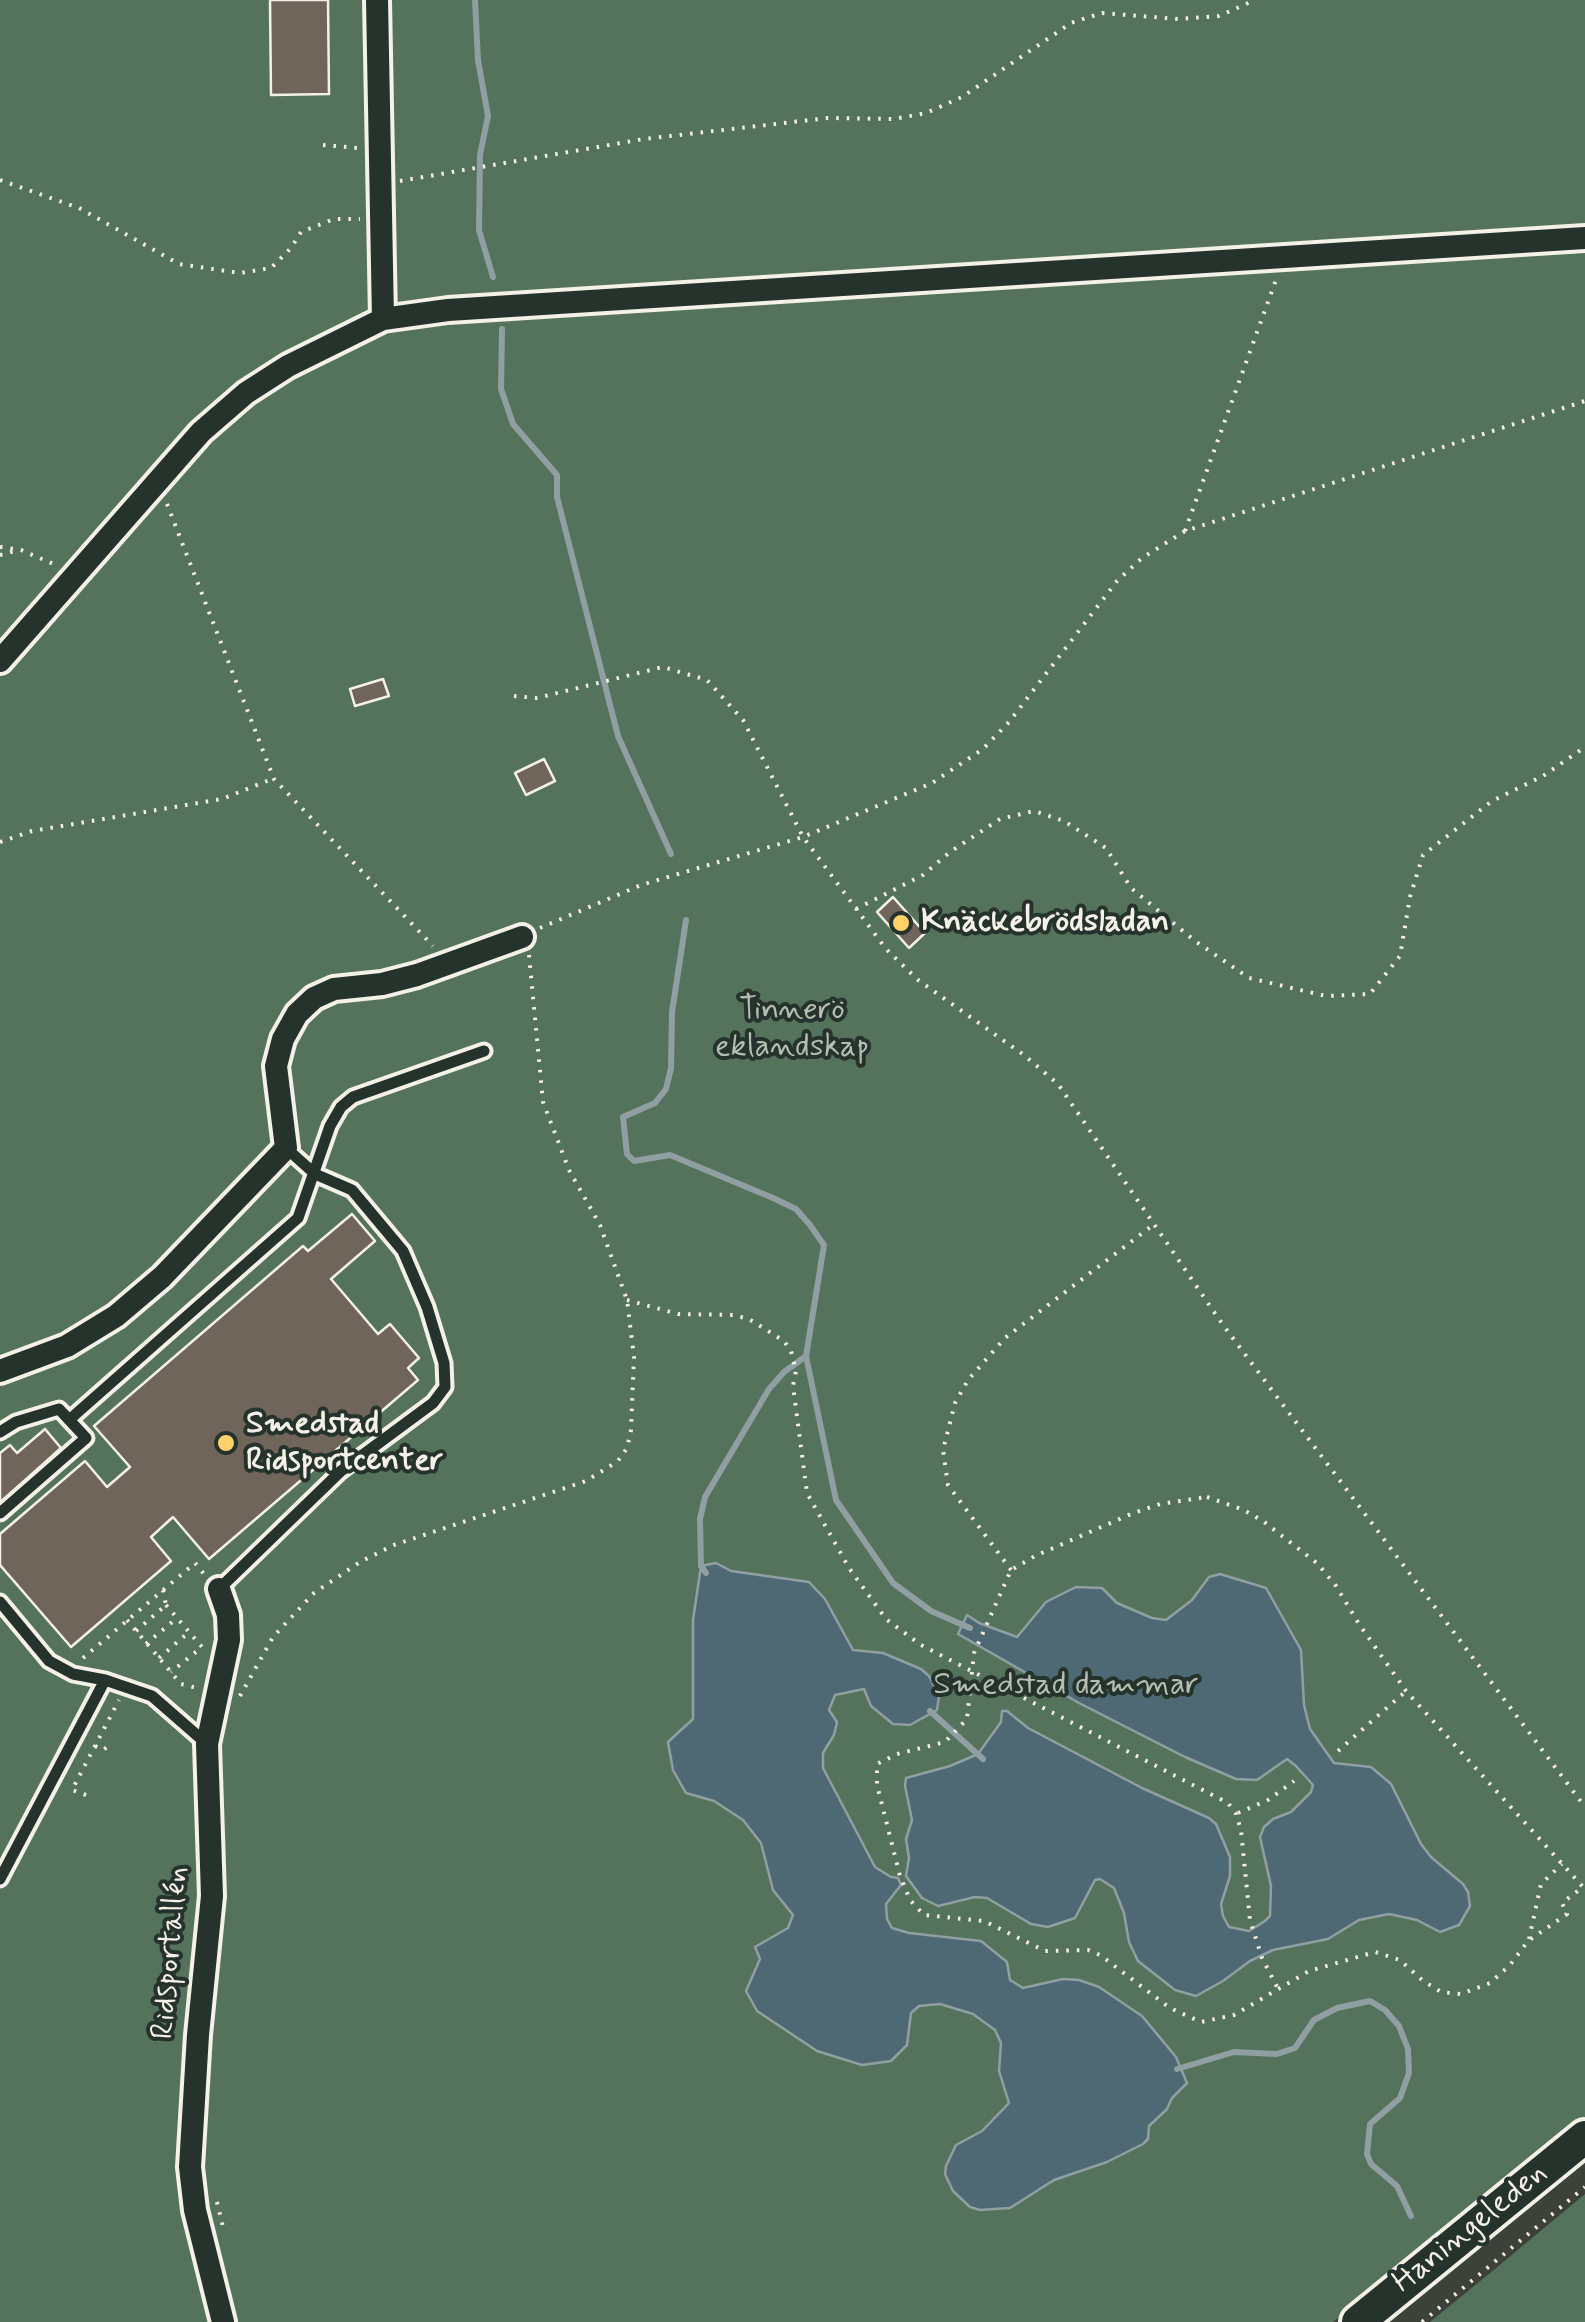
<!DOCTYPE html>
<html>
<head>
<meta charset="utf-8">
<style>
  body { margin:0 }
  canvas { display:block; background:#3c423a }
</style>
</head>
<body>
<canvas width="1585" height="2322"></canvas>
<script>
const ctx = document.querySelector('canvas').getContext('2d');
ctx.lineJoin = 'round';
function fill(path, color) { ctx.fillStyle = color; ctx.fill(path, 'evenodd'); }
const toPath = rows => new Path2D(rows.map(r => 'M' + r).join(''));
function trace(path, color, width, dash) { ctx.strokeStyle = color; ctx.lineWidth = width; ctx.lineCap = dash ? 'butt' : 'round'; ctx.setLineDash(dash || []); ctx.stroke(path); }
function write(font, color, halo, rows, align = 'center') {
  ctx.font = font + ' Mynerve,sans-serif'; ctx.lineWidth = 8; ctx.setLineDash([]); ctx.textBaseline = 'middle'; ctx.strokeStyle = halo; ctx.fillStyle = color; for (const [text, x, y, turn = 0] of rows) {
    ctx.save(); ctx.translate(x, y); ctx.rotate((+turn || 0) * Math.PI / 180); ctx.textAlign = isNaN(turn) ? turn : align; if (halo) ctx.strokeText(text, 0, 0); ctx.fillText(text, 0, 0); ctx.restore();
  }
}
fill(toPath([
  [0,0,1585,0,1585,2117,1333,2322,0,2322],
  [1585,2194,1585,2322,1430,2322,1484,2278]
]), '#55735c');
const water = toPath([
  [716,1563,731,1571,809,1582,825,1599,853,1650,883,1653,921,1669,929,1676,939,1696,937,1710,910,1725,893,1724,871,1706,864,1689,835,1695,829,1710,837,1722,834,1735,823,1753,823,1768,875,1867,891,1877,898,1878,901,1885,886,1904,887,1919,892,1928,909,1933,981,1941,1007,1962,1010,1980,1023,1988,1063,1979,1079,1980,1099,1987,1142,2016,1176,2057,1187,2083,1172,2098,1167,2109,1149,2126,1148,2139,1143,2144,1107,2162,1054,2180,1010,2208,980,2210,970,2207,953,2191,945,2174,946,2166,956,2145,982,2131,1009,2103,999,2071,1001,2043,995,2030,973,2014,940,2004,919,2006,911,2013,907,2045,891,2061,862,2065,817,2051,757,2011,746,1991,760,1959,755,1947,788,1928,793,1915,773,1890,761,1843,743,1820,714,1801,686,1793,673,1770,668,1742,693,1719,693,1620,701,1566,716,1563],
  [1220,1574,1266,1588,1301,1650,1304,1705,1310,1729,1334,1763,1371,1767,1391,1784,1421,1844,1431,1857,1463,1884,1468,1892,1470,1906,1459,1925,1440,1932,1417,1920,1389,1914,1359,1920,1328,1939,1273,1950,1250,1961,1223,1981,1196,1996,1175,1990,1138,1961,1129,1942,1124,1913,1114,1888,1100,1879,1095,1880,1075,1918,1048,1927,1031,1924,987,1898,975,1897,938,1906,922,1898,906,1876,909,1858,906,1839,912,1820,905,1786,906,1778,950,1766,978,1754,1001,1722,1002,1711,1007,1711,1028,1728,1142,1788,1209,1818,1216,1824,1230,1857,1230,1876,1221,1904,1223,1916,1229,1927,1249,1931,1265,1921,1270,1916,1271,1886,1260,1837,1264,1827,1273,1819,1291,1812,1311,1792,1313,1785,1296,1766,1287,1759,1257,1780,1236,1779,1185,1757,1079,1703,958,1634,967,1615,979,1623,1017,1637,1046,1602,1076,1587,1102,1588,1117,1603,1152,1618,1166,1620,1192,1600,1209,1577,1220,1574]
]);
fill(water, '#4e6973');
trace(water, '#909fa2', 2.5);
trace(toPath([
  [475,0,478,60,488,116,480,155,479,230,493,277],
  [502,329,501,389,513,424,557,475,557,497,618,736,671,854],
  [686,920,672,1012,671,1068,666,1089,655,1103,623,1117,627,1154,634,1161,670,1155,773,1198,796,1209,810,1225,824,1245,806,1356,836,1500,893,1583,931,1611,970,1628],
  [706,1573,701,1566,700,1519,705,1497,769,1389,784,1372,806,1356],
  [930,1711,983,1759],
  [1177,2069,1234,2052,1277,2054,1295,2048,1314,2020,1337,2008,1370,2001,1385,2010,1399,2026,1408,2049,1409,2073,1400,2098,1370,2124,1367,2154,1371,2164,1397,2186,1411,2216]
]), '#909fa2', 6);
const building = toPath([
  [270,0,328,0,329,94,271,95,270,0],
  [383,679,389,696,355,706,350,689,383,679],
  [544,759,555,781,526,795,515,773,544,759],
  [893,897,925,933,909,948,877,912,893,897],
  [352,1214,375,1241,331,1279,378,1334,390,1324,419,1358,408,1368,418,1380,209,1559,173,1517,151,1537,171,1561,71,1647,0,1565,0,1534,85,1461,107,1487,130,1467,94,1426,303,1246,308,1251,352,1214],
  [45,1429,61,1448,0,1503,0,1453,10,1445,17,1453,45,1429]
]);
fill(building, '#70655a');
trace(building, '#f4f1e8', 2.5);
const lane = toPath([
  [69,1420,298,1218,330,1126,341,1107,353,1097,484,1051],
  [0,1432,16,1422,59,1409,86,1438,0,1513],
  [219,1589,341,1471,433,1403,445,1387,444,1363,427,1307,403,1251,352,1190,315,1174,286,1148],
  [0,1602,49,1661,73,1674,105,1680,152,1696,207,1744],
  [0,1879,105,1680]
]);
const street = toPath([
  [383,319,448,310,1585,238],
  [0,661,201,432,246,393,288,366,383,319,377,0],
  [0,1371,67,1346,116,1316,162,1277,286,1148,276,1066,283,1039,297,1014,314,998,334,989,382,984,417,975,522,937],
  [219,1589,228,1615,229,1640,207,1744,212,1896,198,2035,190,2167,195,2210,223,2322]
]);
const secondary = toPath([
  [1358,2322,1585,2137]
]);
trace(lane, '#f4f1e8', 19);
trace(street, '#f4f1e8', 30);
trace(secondary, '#f4f1e8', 40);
trace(toPath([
  [323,145,358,148],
  [0,180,79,208,179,264,240,273,271,268,291,248,301,232,334,219,360,219],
  [400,181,644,139,828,118,894,119,926,113,962,97,1071,23,1102,13,1178,19,1219,16,1255,0],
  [167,504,274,779,433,946],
  [1185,531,1277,277],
  [0,547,21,550,58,566],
  [0,555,15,551],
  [514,696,537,698,663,667,707,680,743,720,803,837,886,949,918,980,1024,1055,1058,1084,1223,1325,1585,1807],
  [0,842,32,831,222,799,272,779],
  [856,909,923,875,950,852,1000,819,1034,811,1064,821,1106,848,1131,888,1195,941,1249,978,1326,996,1370,994,1400,956,1410,897,1423,855,1492,801,1543,776,1585,747],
  [540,928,641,885,803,837,932,783,983,749,1009,722,1117,581,1142,558,1185,531,1585,401],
  [627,1300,678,1314,733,1315,749,1319,784,1341,791,1351,796,1371,793,1386,807,1493,849,1568,886,1619,921,1645,1228,1803,1236,1814,1241,1830,1250,1920,1262,1958,1277,1987],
  [1207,1497,1244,1510,1263,1521,1318,1564,1336,1586,1359,1624,1406,1691,1583,1887,1562,1903,1567,1914,1528,1941,1510,1965,1490,1983,1461,1994,1441,1992,1422,1980,1400,1960,1375,1952,1309,1971,1234,2015,1201,2022,1170,2008,1100,1955,1088,1950,1045,1951,984,1921,924,1915,910,1900,900,1876,877,1785,877,1764,897,1754,945,1742,967,1719,974,1653,1011,1570,1035,1556,1131,1514,1160,1504,1207,1497],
  [1011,1570,948,1485,943,1450,955,1403,968,1380,1005,1338,1153,1225],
  [166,1605,202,1647,171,1672],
  [127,1620,181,1684,197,1688],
  [136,1631,166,1605,163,1590],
  [146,1644,177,1618],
  [83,1658,195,1563,204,1574],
  [159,1658,189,1632],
  [240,1696,273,1637,314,1593,360,1562,394,1545,586,1481,618,1461,627,1448,631,1430,634,1357,627,1300,600,1225,569,1170,543,1102,529,955],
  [95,1746,103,1750,107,1747],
  [1338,1751,1406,1691],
  [86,1795,72,1790,119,1700],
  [1238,1813,1268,1800,1294,1781],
  [1529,1939,1541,1884,1562,1864],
  [217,2202,223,2227],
  [1422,2322,1585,2187]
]), '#f4f1e8', 4, [2.5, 8]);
trace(lane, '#26332d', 11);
trace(street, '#26332d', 22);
trace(secondary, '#26332d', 32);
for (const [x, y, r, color] of [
  [901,923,10,"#ffd166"],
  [226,1443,10,"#ffd166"]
]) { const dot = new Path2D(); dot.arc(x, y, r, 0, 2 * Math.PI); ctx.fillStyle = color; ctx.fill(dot); trace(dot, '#26332d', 4); }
write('bold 32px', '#f4f1e8', '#26332d', [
  ["Knäckebrödsladan",921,923],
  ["Smedstad",246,1425],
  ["Ridsportcenter",246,1462]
], 'left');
write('32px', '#b4bfb0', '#26332d', [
  ["Tinnerö",792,1011],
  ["eklandskap",792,1048],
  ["Smedstad dammar",1066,1686]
]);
write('32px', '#f4f1e8', '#26332d', [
  ["Ridsportallén",172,1953,-85],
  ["Haningeleden",1471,2229,-39]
]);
</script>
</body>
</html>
